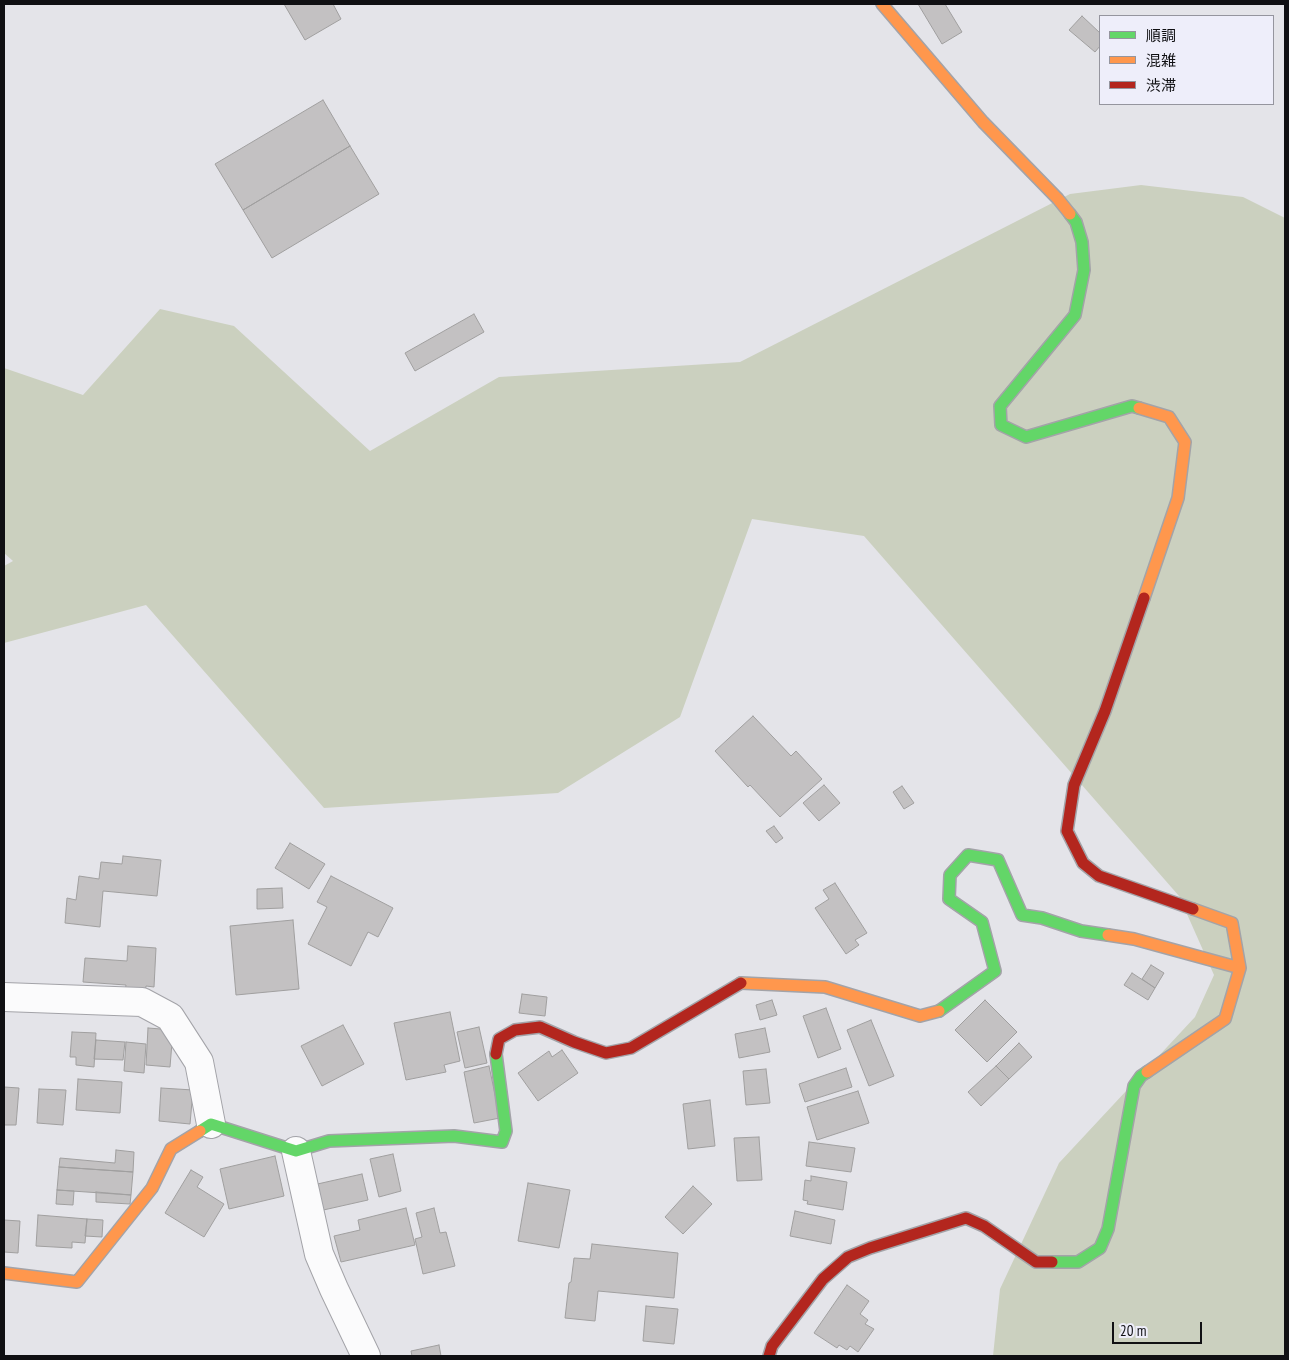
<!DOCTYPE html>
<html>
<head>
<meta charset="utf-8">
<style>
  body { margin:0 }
  #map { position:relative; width:1289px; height:1360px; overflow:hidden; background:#e4e4e9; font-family:"PT Sans Narrow","Noto Sans JP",sans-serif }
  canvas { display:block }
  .frame { position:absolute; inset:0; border:5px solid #101013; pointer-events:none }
  .legend { position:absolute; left:1099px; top:15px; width:175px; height:90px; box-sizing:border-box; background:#eeeefa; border:1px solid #95959e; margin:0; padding:6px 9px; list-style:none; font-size:15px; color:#101013 }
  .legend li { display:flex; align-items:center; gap:10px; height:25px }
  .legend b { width:25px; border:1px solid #95959e }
  .scale { position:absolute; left:1112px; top:1322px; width:90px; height:22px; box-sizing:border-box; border:2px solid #101013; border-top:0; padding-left:6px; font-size:15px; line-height:18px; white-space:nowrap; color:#101013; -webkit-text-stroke:4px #eeeefa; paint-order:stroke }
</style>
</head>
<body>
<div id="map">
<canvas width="1289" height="1360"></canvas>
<div class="frame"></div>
<ul class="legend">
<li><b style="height:6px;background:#63d668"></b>順調</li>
<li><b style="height:6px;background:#ff974d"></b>混雑</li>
<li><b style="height:6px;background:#b3261e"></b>渋滞</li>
</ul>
<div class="scale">20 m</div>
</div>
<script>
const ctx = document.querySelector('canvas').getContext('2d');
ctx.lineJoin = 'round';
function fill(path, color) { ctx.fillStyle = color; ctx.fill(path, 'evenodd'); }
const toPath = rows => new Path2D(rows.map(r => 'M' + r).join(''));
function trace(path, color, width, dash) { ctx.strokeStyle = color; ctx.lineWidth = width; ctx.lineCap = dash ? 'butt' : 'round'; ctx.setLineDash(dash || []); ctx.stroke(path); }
fill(toPath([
  [1141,185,1243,197,1285,218,1285,1356,993,1356,1000,1289,1059,1163,1195,1017,1214,975,1179,896,864,536,752,519,680,717,558,793,324,808,146,605,4,643,4,566,13,561,4,553,4,368,83,395,160,309,234,326,370,451,499,377,740,362,1070,194]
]), '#cbd0bf');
const building = toPath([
  [284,4,333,4,341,19,305,40,284,4],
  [918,4,945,4,962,32,942,44,918,4],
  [1082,16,1100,33,1100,46,1095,52,1069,30,1082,16],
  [323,100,350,146,243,210,215,164,323,100],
  [350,146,379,194,272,258,243,210,350,146],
  [474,314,484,332,415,371,405,353,474,314],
  [753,716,791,756,796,751,822,779,780,817,750,785,748,787,715,751,753,716],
  [824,785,840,803,819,821,803,803,824,785],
  [902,786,914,803,904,809,893,792,902,786],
  [774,826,783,838,776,843,766,831,774,826],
  [290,843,325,864,309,889,275,868,290,843],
  [123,856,161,860,157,896,103,891,100,927,65,923,67,898,76,900,79,876,99,879,101,862,122,864,123,856],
  [331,876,393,908,378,937,368,932,351,966,308,944,327,907,317,902,331,876],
  [835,883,867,933,855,940,859,945,846,954,815,908,829,899,823,890,835,883],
  [282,888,283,908,257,909,257,889,282,888],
  [293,920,299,989,236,995,230,926,293,920],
  [128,946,156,948,154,987,146,986,145,992,125,991,126,985,83,982,85,958,127,961,128,946],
  [1151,965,1164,973,1155,988,1142,979,1151,965],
  [1132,973,1155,988,1148,1000,1124,985,1132,973],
  [522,994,547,997,545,1016,519,1013,522,994],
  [772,1000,777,1015,760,1020,756,1005,772,1000],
  [985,1000,1017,1032,987,1062,955,1030,985,1000],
  [826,1008,841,1049,818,1058,803,1016,826,1008],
  [450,1012,460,1061,444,1065,446,1072,406,1080,394,1023,450,1012],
  [871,1020,894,1076,869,1086,847,1030,871,1020],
  [343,1025,364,1064,322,1086,301,1046,343,1025],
  [479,1027,487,1063,465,1068,457,1032,479,1027],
  [148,1028,173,1030,170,1067,146,1065,148,1028],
  [765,1028,770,1052,739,1058,735,1034,765,1028],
  [72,1032,96,1033,94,1067,76,1065,76,1057,70,1057,72,1032],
  [96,1040,125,1042,123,1060,94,1059,96,1040],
  [126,1042,146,1044,144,1073,124,1071,126,1042],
  [1019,1043,1032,1057,1009,1079,996,1066,1019,1043],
  [562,1050,578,1073,538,1101,518,1073,549,1051,552,1057,562,1050],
  [489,1066,500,1118,474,1123,464,1072,489,1066],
  [996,1066,1009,1079,981,1106,968,1092,996,1066],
  [846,1068,852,1087,805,1102,799,1084,846,1068],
  [766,1069,770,1103,746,1105,743,1071,766,1069],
  [78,1079,122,1082,120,1113,76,1110,78,1079],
  [4,1087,19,1088,16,1125,4,1125,4,1087],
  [161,1088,193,1090,190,1124,159,1121,161,1088],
  [39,1089,66,1090,63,1125,37,1123,39,1089],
  [858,1091,869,1123,817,1140,807,1107,858,1091],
  [710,1100,715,1146,688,1149,683,1104,710,1100],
  [759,1137,762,1180,737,1181,734,1138,759,1137],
  [809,1142,855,1148,851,1172,806,1166,809,1142],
  [116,1150,134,1152,133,1172,59,1167,60,1158,115,1163,116,1150],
  [393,1154,401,1191,379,1197,370,1159,393,1154],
  [275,1156,284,1196,229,1209,220,1169,275,1156],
  [59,1167,133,1172,131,1195,57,1190,59,1167],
  [191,1170,203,1177,197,1187,224,1204,204,1237,165,1213,191,1170],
  [362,1174,368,1200,319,1211,313,1185,362,1174],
  [811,1176,847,1182,843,1210,807,1204,808,1201,803,1200,805,1180,811,1181,811,1176],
  [528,1183,570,1190,559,1248,518,1241,528,1183],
  [693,1186,712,1204,683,1234,665,1217,693,1186],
  [57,1190,74,1191,73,1205,56,1204,57,1190],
  [96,1192,131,1195,130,1204,96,1202,96,1192],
  [406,1208,415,1245,341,1262,334,1236,360,1230,358,1220,406,1208],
  [434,1208,440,1233,446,1232,455,1266,423,1274,415,1239,422,1237,416,1213,434,1208],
  [795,1211,835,1220,831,1244,790,1236,795,1211],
  [38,1215,87,1219,85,1243,72,1242,72,1248,36,1246,38,1215],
  [87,1219,103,1220,102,1237,85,1236,87,1219],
  [4,1220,20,1221,18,1253,4,1252,4,1220],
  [592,1244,678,1253,674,1298,598,1291,595,1321,565,1318,569,1283,571,1282,574,1258,590,1259,592,1244],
  [847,1285,869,1301,860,1314,868,1320,865,1324,874,1329,858,1352,850,1346,847,1350,839,1345,837,1348,814,1333,847,1285],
  [646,1306,678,1309,674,1344,643,1341,646,1306],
  [439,1345,441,1356,412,1356,411,1351,439,1345]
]);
fill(building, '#c3c1c2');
trace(building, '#a09f9f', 1);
const street = toPath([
  [4,997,142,1002,170,1017,199,1062,211,1124],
  [296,1151,319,1254,334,1289,366,1356]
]);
const fast = toPath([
  [1070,214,1076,222,1082,242,1084,270,1075,315,1000,406,1001,425,1026,437,1132,406,1139,408],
  [939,1011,995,971,982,922,949,899,950,875,968,855,998,860,1022,915,1042,918,1081,931,1108,935],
  [200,1131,211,1124,296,1151,329,1141,454,1136,502,1142,506,1131,496,1054],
  [1052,1262,1078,1262,1100,1248,1108,1229,1134,1086,1141,1076,1147,1072]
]);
const slow = toPath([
  [882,4,983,122,1058,199,1070,214],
  [1139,408,1169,417,1185,442,1178,498,1144,598],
  [1108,935,1134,939,1240,968],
  [741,983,825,987,920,1016,939,1011],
  [1147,1072,1225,1019,1240,968,1232,923,1193,909],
  [4,1273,77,1282,152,1188,171,1149,200,1131]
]);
const jam = toPath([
  [1144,598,1105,711,1074,785,1067,831,1083,863,1099,876,1193,909],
  [496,1054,499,1039,515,1030,540,1027,574,1042,606,1053,631,1048,741,983],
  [769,1356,772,1346,823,1279,848,1257,870,1248,966,1218,984,1226,1036,1262,1052,1262]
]);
trace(street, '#a3a3a8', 30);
trace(fast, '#a3a3a8', 14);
trace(slow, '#a3a3a8', 14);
trace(jam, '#a3a3a8', 14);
trace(street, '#fbfbfc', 28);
trace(fast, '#63d668', 11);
trace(slow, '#ff974d', 11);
trace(jam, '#b3261e', 11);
</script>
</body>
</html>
